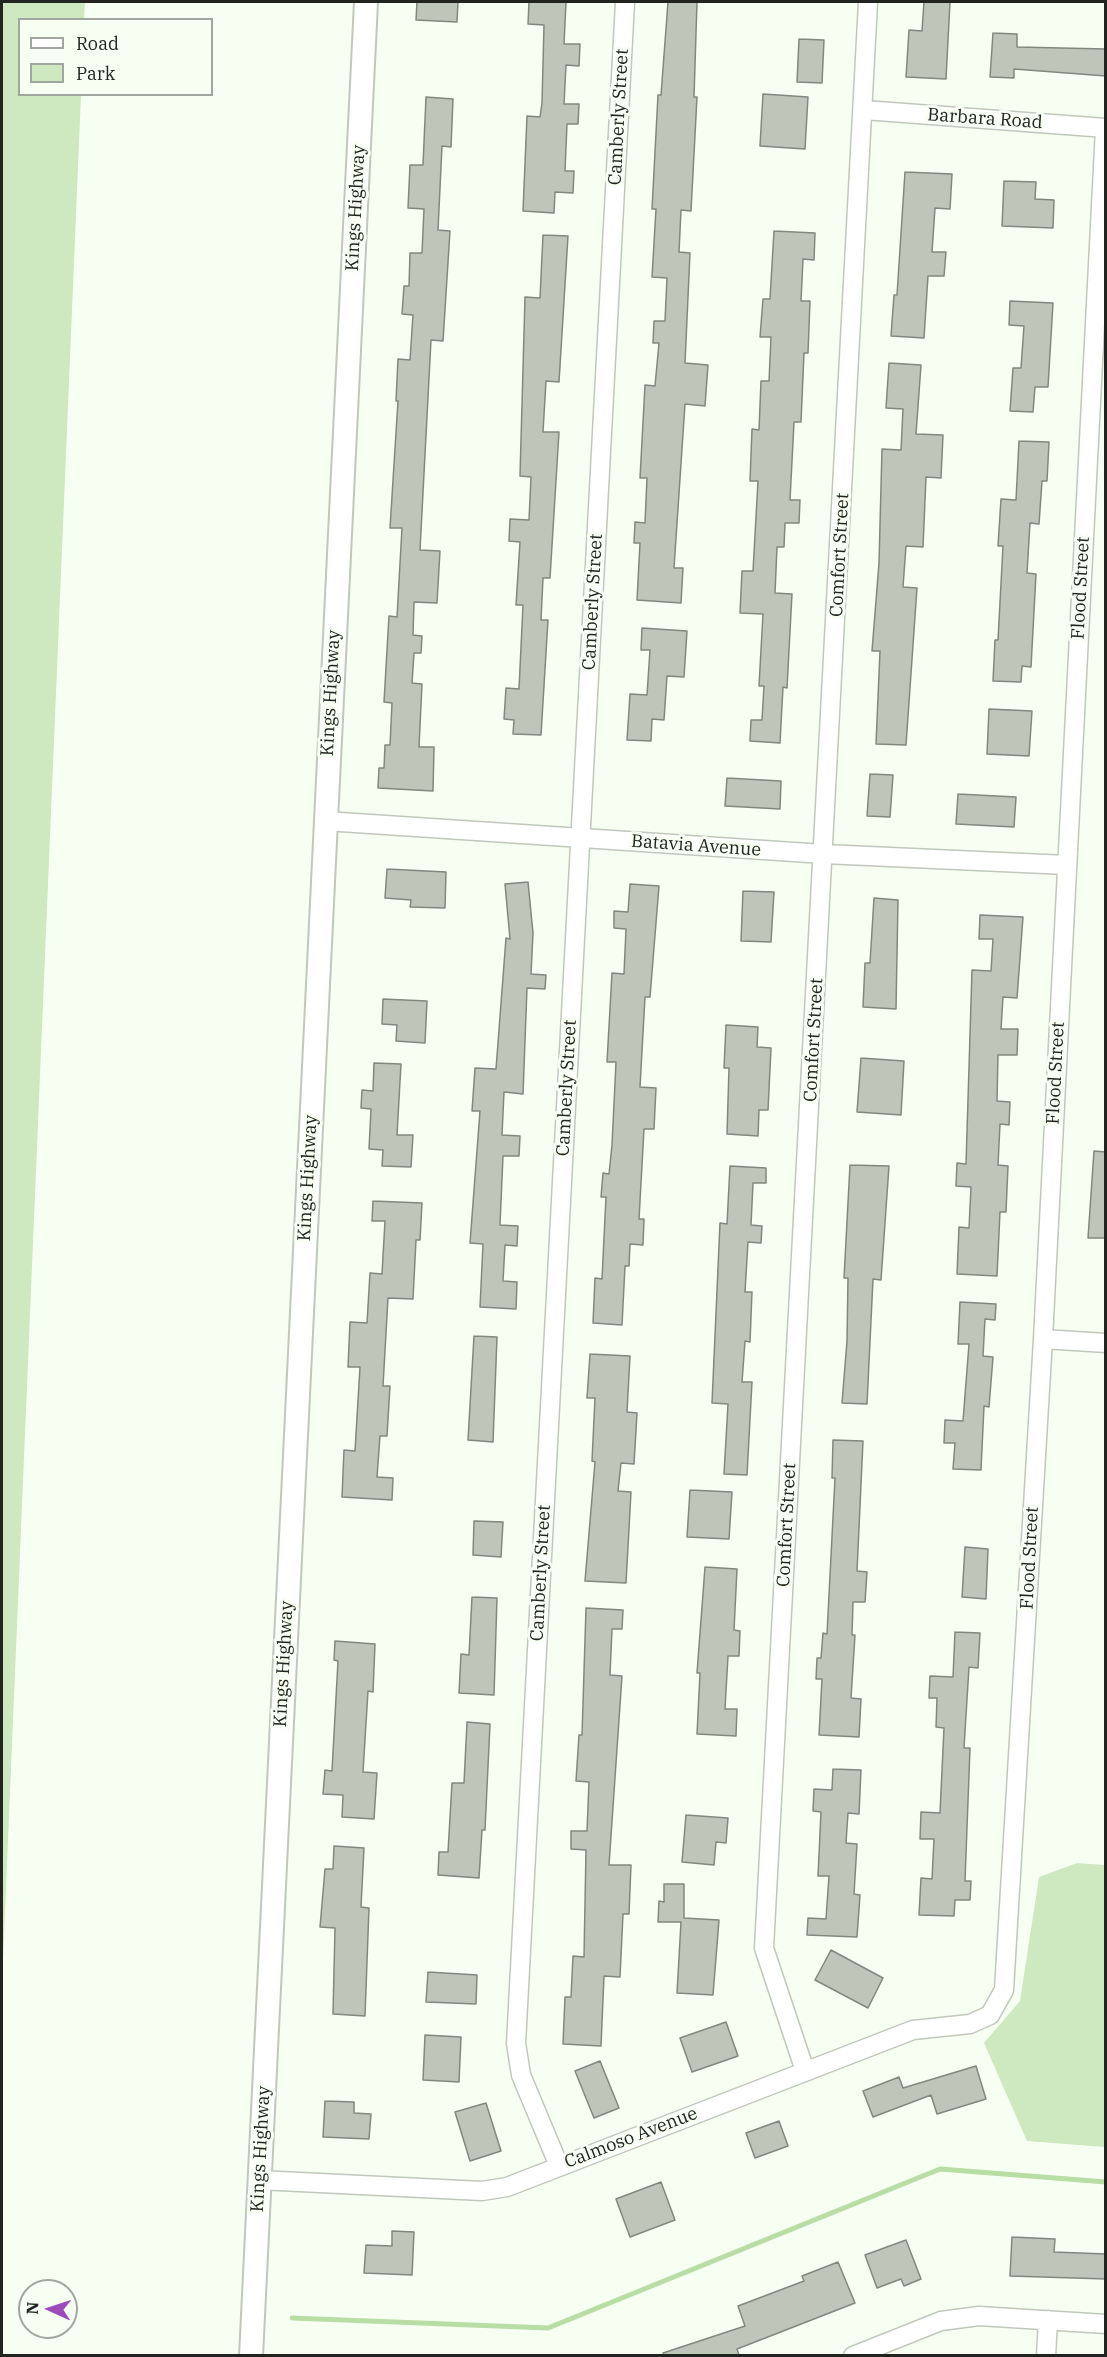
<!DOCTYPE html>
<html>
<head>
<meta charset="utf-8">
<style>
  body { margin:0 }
  #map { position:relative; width:1107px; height:2357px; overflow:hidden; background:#f7fff3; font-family:"IBM Plex Serif",serif }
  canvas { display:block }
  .frame { position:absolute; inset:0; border:3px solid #21241f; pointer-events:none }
  .legend { position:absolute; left:18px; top:18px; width:195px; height:78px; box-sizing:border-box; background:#f7fff3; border:2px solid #a1a79e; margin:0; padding:8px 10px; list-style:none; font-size:18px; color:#21241f }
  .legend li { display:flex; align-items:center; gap:12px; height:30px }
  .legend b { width:30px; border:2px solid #a1a79e }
  .north { position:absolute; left:18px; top:2279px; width:60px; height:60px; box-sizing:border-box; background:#f7fff3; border:2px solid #a1a79e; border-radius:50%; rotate:273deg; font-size:16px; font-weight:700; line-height:24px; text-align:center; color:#21241f }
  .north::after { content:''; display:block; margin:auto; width:21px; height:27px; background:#9c4cbc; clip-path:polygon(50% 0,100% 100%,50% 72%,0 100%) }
</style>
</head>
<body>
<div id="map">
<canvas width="1107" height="2357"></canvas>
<div class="frame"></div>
<ul class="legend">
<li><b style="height:8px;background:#fff"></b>Road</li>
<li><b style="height:16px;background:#cee8c0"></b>Park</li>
</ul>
<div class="north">N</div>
</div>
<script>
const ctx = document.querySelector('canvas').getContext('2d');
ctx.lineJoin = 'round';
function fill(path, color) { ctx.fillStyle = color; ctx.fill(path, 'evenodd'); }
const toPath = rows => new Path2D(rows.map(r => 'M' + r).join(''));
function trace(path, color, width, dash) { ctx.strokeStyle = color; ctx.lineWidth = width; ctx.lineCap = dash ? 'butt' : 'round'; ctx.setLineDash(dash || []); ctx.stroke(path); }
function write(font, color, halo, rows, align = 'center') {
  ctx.font = font + ' "IBM Plex Serif",serif'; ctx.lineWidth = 6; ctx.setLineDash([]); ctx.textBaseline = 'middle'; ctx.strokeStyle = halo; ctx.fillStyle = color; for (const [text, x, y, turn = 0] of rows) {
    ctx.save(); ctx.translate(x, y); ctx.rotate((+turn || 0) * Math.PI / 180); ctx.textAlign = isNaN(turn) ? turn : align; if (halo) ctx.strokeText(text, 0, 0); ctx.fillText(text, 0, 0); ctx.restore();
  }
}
fill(toPath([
  [2,2,85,2,84,19,20,20,20,94,81,95,2,1983],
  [1077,1863,1105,1865,1105,2147,1027,2141,984,2043,1020,2001,1039,1877]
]), '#cee8c0');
trace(toPath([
  [292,2318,548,2328,940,2169,1106,2182]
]), '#b9dea5', 5);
const building = toPath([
  [417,2,458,2,457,22,416,20,417,2],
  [529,2,566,2,564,44,580,44,579,66,566,65,564,104,579,104,578,124,567,124,565,171,574,171,573,193,555,192,554,213,523,211,527,116,540,117,542,103,544,25,528,24,529,2],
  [668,2,697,2,694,97,697,97,691,211,681,210,679,252,690,253,685,363,708,365,705,406,685,404,674,568,683,568,681,603,637,600,640,543,634,543,635,522,645,523,647,478,640,478,645,385,655,386,659,343,653,343,654,321,665,321,667,278,652,277,656,209,652,209,658,95,661,95,668,2],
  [924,2,950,2,946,79,906,77,909,30,922,31,924,2],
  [993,33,1017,34,1017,47,1106,49,1106,76,1014,69,1014,78,990,77,993,33],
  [799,39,824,40,822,83,797,82,799,39],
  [763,94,808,97,805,149,760,146,763,94],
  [426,97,453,99,451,147,442,146,438,230,450,231,443,341,431,340,420,550,440,551,437,603,414,602,413,635,422,636,421,653,414,653,412,683,422,684,419,747,434,747,433,791,378,788,379,768,384,768,385,745,390,745,392,703,384,702,389,616,397,617,402,528,390,528,398,401,396,401,398,359,410,360,413,315,402,314,404,286,409,286,410,253,422,253,424,209,408,208,410,165,423,165,426,97],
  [905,172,952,174,950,209,935,208,932,252,946,252,944,276,928,276,924,338,891,336,894,295,897,295,905,172],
  [1004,181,1036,182,1035,199,1054,200,1053,228,1002,226,1004,181],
  [774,231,815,233,814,260,803,259,801,301,810,301,808,353,804,353,801,422,794,422,790,500,800,500,799,523,785,523,784,547,777,547,775,593,792,594,787,688,783,687,780,743,750,741,751,720,762,720,764,686,759,686,763,614,740,613,742,571,753,571,758,481,750,481,752,429,759,430,761,381,769,381,771,337,760,337,763,299,770,299,774,231],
  [543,235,568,236,559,382,546,381,543,432,559,432,550,578,543,578,541,620,548,620,541,735,513,734,514,720,504,719,506,688,519,689,523,605,516,605,520,542,509,541,510,519,529,520,531,477,520,476,525,297,540,298,543,235],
  [1010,301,1053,303,1048,387,1035,387,1033,412,1010,411,1013,368,1021,368,1024,326,1009,325,1010,301],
  [889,363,921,365,916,434,943,435,941,478,926,477,923,547,906,546,903,587,917,588,906,745,876,744,880,651,872,651,879,563,882,449,901,450,903,409,886,408,889,363],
  [1019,441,1049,442,1047,481,1042,481,1039,524,1030,523,1027,573,1036,574,1031,667,1022,666,1021,682,993,681,995,640,998,640,1003,546,998,546,1001,499,1016,500,1019,441],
  [642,628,687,631,684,677,667,676,664,720,652,719,651,741,627,740,630,694,647,695,650,650,641,650,642,628],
  [989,709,1032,711,1029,756,987,754,989,709],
  [870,774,893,775,890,817,867,816,870,774],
  [727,778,781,781,780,809,725,806,727,778],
  [958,794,1016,797,1014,827,956,824,958,794],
  [387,869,446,872,445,908,410,907,411,900,385,898,387,869],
  [528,882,533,933,531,974,546,975,545,989,527,988,523,1094,504,1092,502,1135,520,1136,519,1156,503,1156,500,1225,518,1226,517,1246,505,1245,503,1281,517,1282,516,1309,480,1307,483,1244,470,1243,480,1111,472,1111,475,1068,496,1069,506,938,510,939,505,884,528,882],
  [630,884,659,886,650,997,645,997,640,1087,656,1088,654,1129,644,1129,639,1219,644,1219,643,1245,630,1244,629,1266,625,1266,622,1325,593,1323,595,1278,602,1279,606,1197,601,1197,603,1173,609,1174,612,1145,616,1062,607,1062,612,973,624,974,626,929,614,928,614,911,628,912,630,884],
  [743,891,774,892,771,942,741,941,743,891],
  [874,898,898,900,896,1009,863,1007,865,963,870,963,874,898],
  [980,915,1023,917,1017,998,1003,997,1001,1029,1018,1029,1017,1055,998,1055,997,1101,1010,1102,1009,1125,1000,1124,998,1165,1008,1166,1006,1212,1000,1212,997,1276,957,1274,959,1227,969,1228,971,1187,956,1186,957,1163,966,1164,972,970,991,971,993,939,979,939,980,915],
  [383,999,427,1001,425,1043,396,1041,397,1025,382,1024,383,999],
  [726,1025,758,1027,757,1047,771,1048,768,1110,759,1110,758,1136,727,1134,729,1068,724,1068,726,1025],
  [861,1058,904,1061,901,1115,857,1112,861,1058],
  [374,1063,401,1064,397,1135,413,1135,411,1167,382,1166,383,1150,369,1149,371,1109,361,1108,362,1090,373,1091,374,1063],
  [1094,1151,1106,1152,1106,1238,1088,1238,1094,1151],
  [850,1165,889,1166,881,1280,873,1279,867,1404,842,1403,847,1341,848,1278,844,1278,850,1165],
  [730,1166,766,1168,766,1183,753,1183,751,1225,762,1226,761,1243,748,1242,745,1292,752,1292,750,1342,745,1341,742,1382,752,1382,747,1475,724,1474,728,1404,712,1403,720,1223,727,1224,730,1166],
  [373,1201,422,1203,420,1240,416,1240,413,1299,388,1298,383,1386,390,1386,387,1436,380,1436,377,1477,393,1478,392,1500,342,1497,344,1450,355,1451,360,1367,348,1367,350,1322,367,1323,370,1273,382,1274,385,1221,372,1221,373,1201],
  [960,1302,996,1304,995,1320,985,1319,983,1356,993,1357,989,1407,984,1406,981,1470,953,1469,955,1443,944,1443,945,1420,963,1421,969,1344,958,1344,960,1302],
  [474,1336,497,1337,493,1442,468,1440,474,1336],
  [590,1354,630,1356,627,1412,637,1413,634,1464,621,1463,618,1491,631,1492,626,1583,585,1581,595,1462,592,1461,595,1398,587,1398,590,1354],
  [833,1440,863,1441,857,1571,867,1572,865,1602,853,1602,852,1635,855,1635,851,1698,861,1699,859,1737,819,1735,822,1679,816,1679,817,1658,821,1658,823,1633,827,1634,835,1478,832,1478,833,1440],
  [690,1490,732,1492,729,1539,687,1537,690,1490],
  [474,1521,503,1522,501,1557,473,1555,474,1521],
  [965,1547,988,1549,986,1599,962,1597,965,1547],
  [705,1567,737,1569,734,1630,740,1631,739,1656,728,1656,725,1709,737,1709,736,1736,697,1734,700,1673,697,1673,705,1567],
  [472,1597,497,1598,494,1695,459,1693,461,1654,469,1655,472,1597],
  [586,1608,623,1610,622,1629,612,1629,610,1675,622,1676,609,1865,631,1865,629,1914,623,1914,620,1977,604,1976,601,2046,563,2044,565,1997,571,1997,573,1956,584,1957,586,1850,571,1849,571,1831,587,1831,589,1782,576,1781,579,1735,582,1735,586,1608],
  [955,1632,980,1633,978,1668,969,1667,964,1748,970,1748,965,1881,971,1881,970,1900,955,1900,954,1916,919,1915,921,1878,932,1879,934,1839,920,1839,921,1812,940,1813,944,1728,936,1727,937,1698,929,1698,930,1676,953,1677,955,1632],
  [335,1641,375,1644,373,1692,368,1691,363,1772,377,1773,374,1819,342,1817,343,1795,323,1794,325,1770,332,1771,338,1661,334,1660,335,1641],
  [467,1722,490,1724,485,1830,482,1830,479,1878,438,1875,439,1852,448,1852,452,1783,464,1783,467,1722],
  [833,1769,861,1770,859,1814,848,1813,846,1843,857,1844,854,1894,860,1895,857,1937,807,1935,808,1918,826,1919,829,1876,818,1876,821,1812,813,1811,814,1789,832,1790,833,1769],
  [686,1815,728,1818,726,1843,716,1842,714,1865,682,1862,686,1815],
  [334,1846,364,1848,361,1907,369,1908,365,2016,333,2014,335,1928,320,1927,325,1869,333,1869,334,1846],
  [664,1884,684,1884,684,1918,719,1920,713,1995,677,1993,681,1922,658,1922,659,1901,664,1902,664,1884],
  [831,1950,883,1978,868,2008,815,1980,831,1950],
  [428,1972,477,1975,476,2004,426,2002,428,1972],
  [726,2022,738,2056,692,2072,680,2038,726,2022],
  [425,2035,461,2037,459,2082,423,2080,425,2035],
  [600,2061,619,2108,594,2118,575,2071,600,2061],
  [976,2066,986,2099,937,2114,931,2095,873,2117,863,2091,899,2077,903,2088,976,2066],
  [325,2101,354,2102,354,2113,371,2114,369,2139,323,2137,325,2101],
  [486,2103,501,2151,470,2161,455,2112,486,2103],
  [779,2121,788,2146,755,2158,746,2133,779,2121],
  [661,2182,675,2220,630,2237,616,2199,661,2182],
  [392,2231,414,2232,412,2275,364,2273,366,2245,392,2246,392,2231],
  [1012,2237,1055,2239,1054,2252,1106,2254,1106,2279,1010,2276,1012,2237],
  [906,2240,921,2279,904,2286,901,2279,877,2288,865,2255,906,2240],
  [838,2262,855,2303,737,2349,739,2355,664,2355,663,2353,745,2326,738,2306,804,2281,802,2276,838,2262]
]);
fill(building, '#bec6ba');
trace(building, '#81897e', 1.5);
const minor = toPath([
  [864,110,1106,128],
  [325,821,824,854,1067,865],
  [1043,1339,1106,1343],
  [805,2071,764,1948,868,2],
  [559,2166,521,2075,516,2043,625,2],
  [259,2180,482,2191,507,2187,913,2030,970,2024,990,2015,1004,1990,1043,1339,1105,128],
  [853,2356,941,2321,979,2316,1106,2324],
  [1046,2356,1048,2320]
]);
const tertiary = toPath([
  [251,2356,366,2]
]);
trace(minor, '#c0c8bc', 21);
trace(tertiary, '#c0c8bc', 26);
trace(minor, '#fff', 18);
trace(tertiary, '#fff', 22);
write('18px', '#21241f', '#f7fff3', [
  ["Camberly Street",619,117,-87],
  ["Barbara Road",985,119,4],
  ["Kings Highway",356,208,-87],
  ["Comfort Street",840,555,-87],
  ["Flood Street",1081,588,-87],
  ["Camberly Street",593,602,-87],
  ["Kings Highway",331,693,-87],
  ["Batavia Avenue",696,846,4],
  ["Comfort Street",814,1040,-87],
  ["Flood Street",1056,1073,-87],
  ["Camberly Street",567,1088,-87],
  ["Kings Highway",308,1178,-87],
  ["Comfort Street",787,1525,-87],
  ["Flood Street",1030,1558,-87],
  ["Camberly Street",541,1573,-87],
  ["Kings Highway",284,1664,-87],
  ["Calmoso Avenue",631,2138,-21],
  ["Kings Highway",261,2149,-87]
]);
</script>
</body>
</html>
